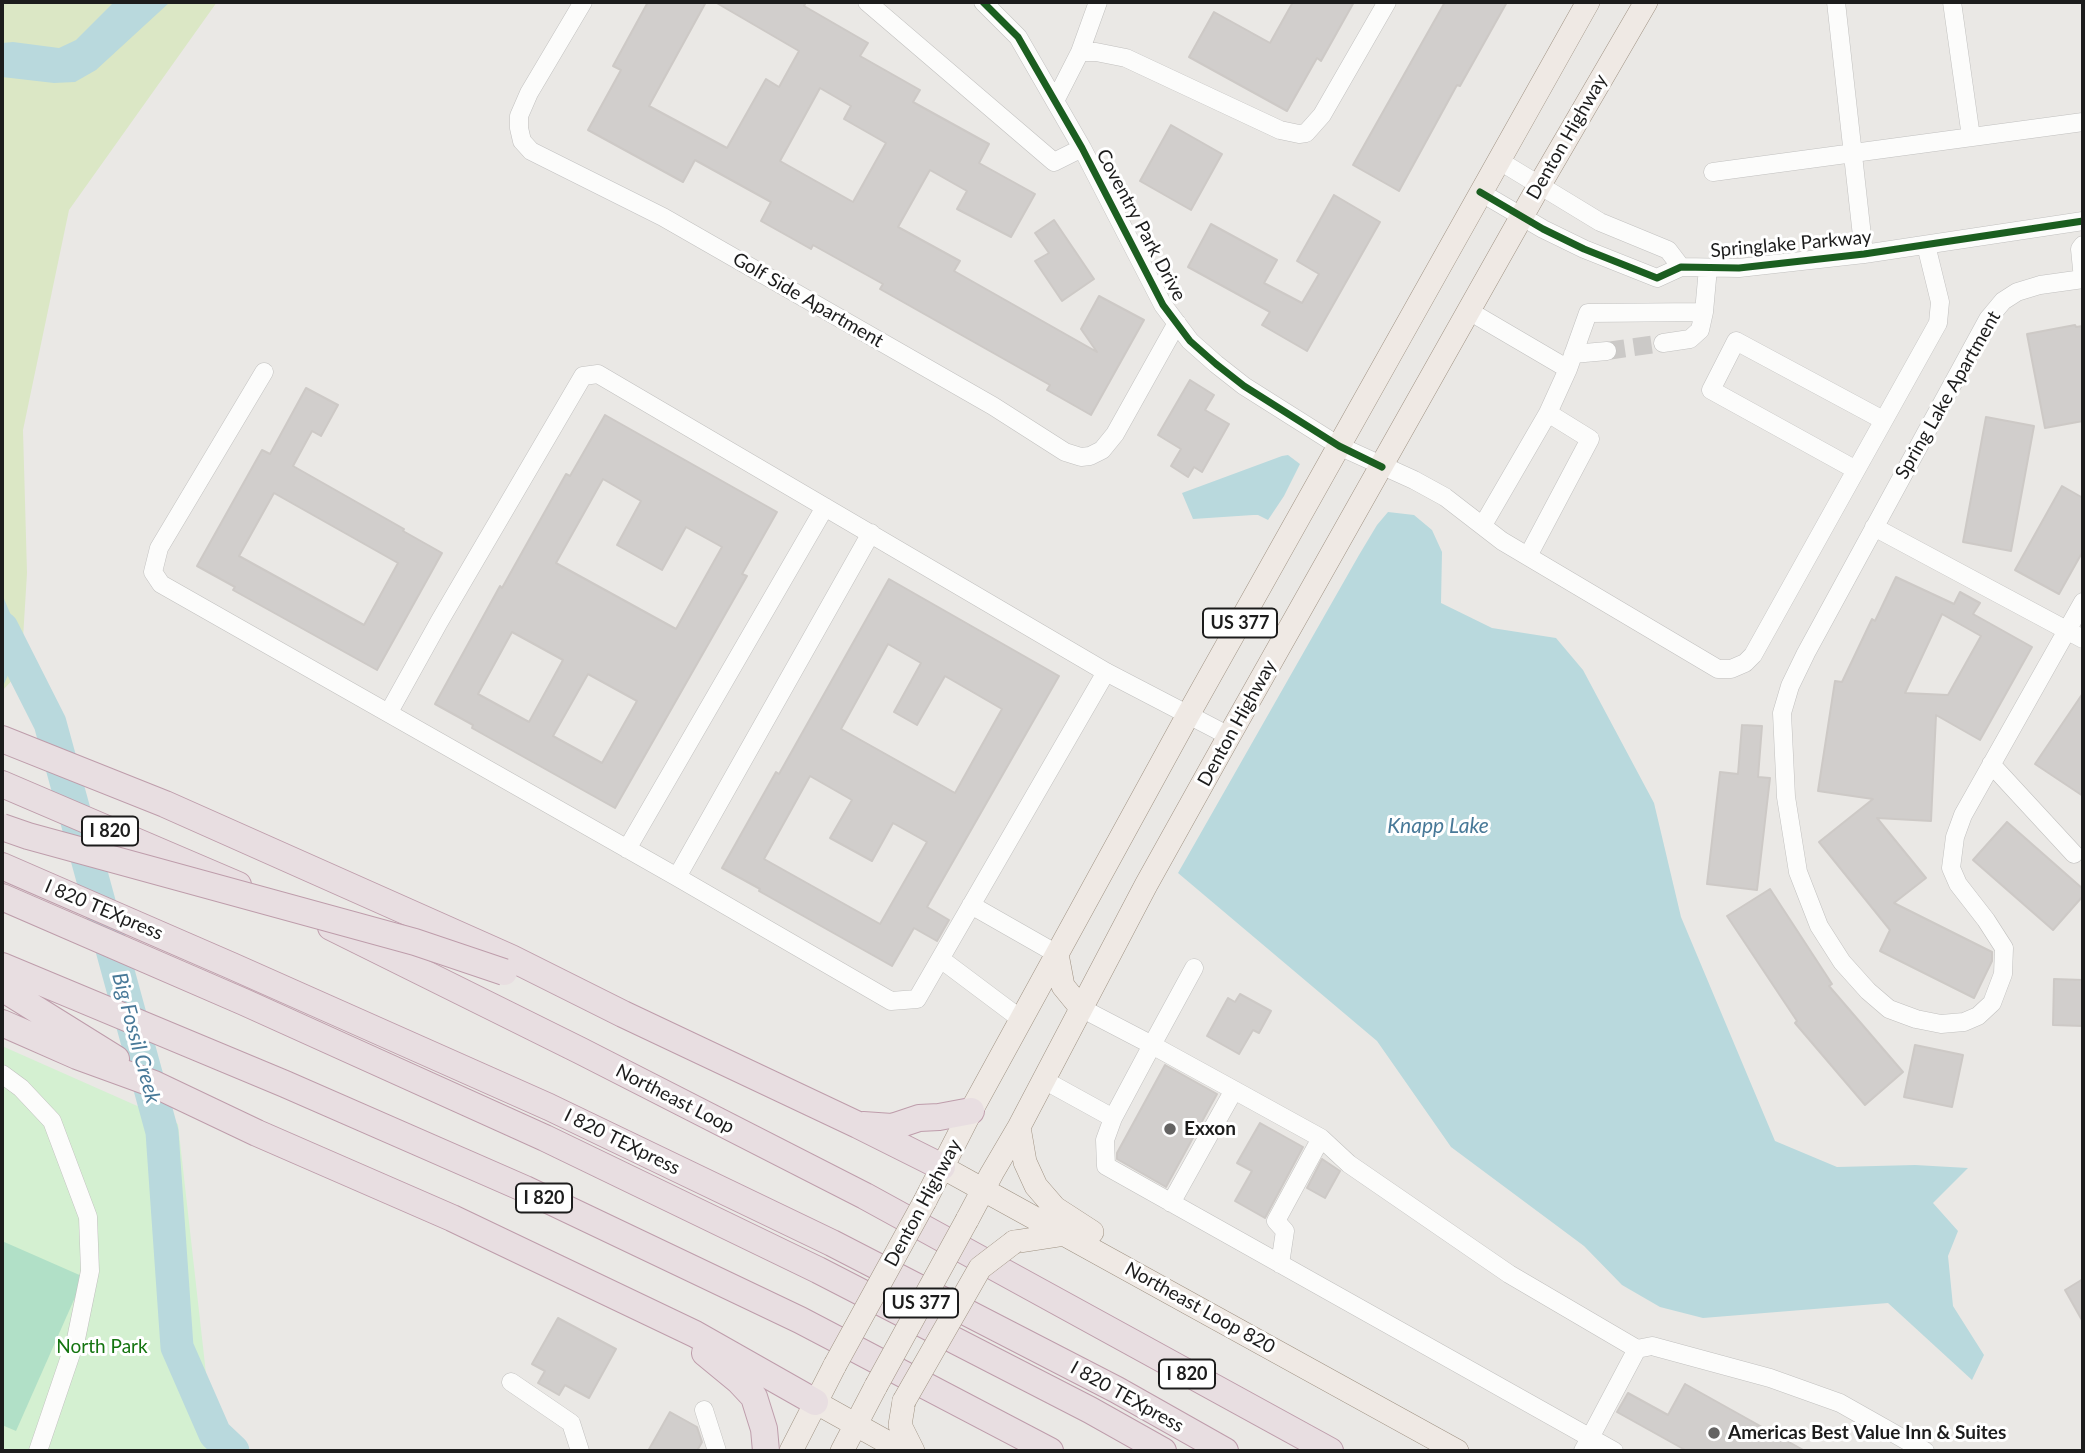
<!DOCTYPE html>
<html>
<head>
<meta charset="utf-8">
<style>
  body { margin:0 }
  #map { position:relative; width:2085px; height:1453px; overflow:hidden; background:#eae8e5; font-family:Lato,sans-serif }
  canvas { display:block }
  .frame { position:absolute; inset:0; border:4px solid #1c1c1c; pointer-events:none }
</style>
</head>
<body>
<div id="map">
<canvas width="2085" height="1453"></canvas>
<div class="frame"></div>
</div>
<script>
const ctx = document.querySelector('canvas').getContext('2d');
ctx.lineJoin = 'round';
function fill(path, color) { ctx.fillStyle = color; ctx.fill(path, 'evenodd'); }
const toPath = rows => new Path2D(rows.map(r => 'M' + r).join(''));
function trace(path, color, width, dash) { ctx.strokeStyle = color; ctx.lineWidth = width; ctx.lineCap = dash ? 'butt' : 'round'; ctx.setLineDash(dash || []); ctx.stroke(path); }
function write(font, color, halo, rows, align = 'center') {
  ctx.font = font + ' Lato,sans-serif'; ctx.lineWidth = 6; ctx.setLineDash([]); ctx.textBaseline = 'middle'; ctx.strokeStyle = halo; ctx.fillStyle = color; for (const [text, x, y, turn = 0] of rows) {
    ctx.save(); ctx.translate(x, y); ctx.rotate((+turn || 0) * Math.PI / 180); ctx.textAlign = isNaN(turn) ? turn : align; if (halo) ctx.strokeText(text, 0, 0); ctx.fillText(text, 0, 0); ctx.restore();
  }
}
fill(toPath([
  [2,2,217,2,69,210,23,430,27,573,21,671,2,691]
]), '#dbe7c5');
fill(toPath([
  [2,1046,178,1124,213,1436,235,1451,2,1451]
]), '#d4f0d1');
fill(toPath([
  [2,1241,84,1277,16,1431,2,1425]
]), '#b1e0c7');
fill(toPath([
  [114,2,170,2,96,70,75,82,54,83,2,77,2,43,13,42,59,48,76,40],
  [1288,455,1300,464,1284,496,1268,520,1258,515,1253,515,1193,519,1182,493,1282,456],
  [1388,512,1414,515,1432,530,1442,552,1441,603,1492,628,1556,638,1583,670,1654,803,1681,917,1775,1141,1837,1167,1915,1165,1968,1168,1933,1203,1958,1231,1948,1256,1953,1306,1984,1355,1972,1380,1888,1303,1703,1318,1660,1307,1622,1285,1584,1246,1451,1147,1377,1041,1178,873,1359,555,1377,525],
  [2,594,18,632,19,650,4,684,2,679]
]), '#b9d9dd');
trace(toPath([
  [2,628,50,723,162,1132,177,1347,215,1434,233,1451]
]), '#b9d9dd', 33);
const building = toPath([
  [648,2,706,2,649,106,727,148,766,79,779,87,799,51,715,2,806,2,804,6,868,43,860,56,920,90,913,102,989,144,979,163,1035,194,1011,237,957,209,967,191,930,170,898,227,960,261,954,271,1097,352,1081,329,1099,296,1144,320,1091,415,1047,390,1050,385,880,289,883,284,813,245,811,249,761,221,771,202,695,160,683,182,588,130,621,70,613,66,648,2],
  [820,88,851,106,844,119,886,143,853,202,780,161,820,88],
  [1293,2,1354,2,1321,61,1317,58,1287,111,1189,57,1214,12,1270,43,1293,2],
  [1445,2,1507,2,1460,86,1457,85,1399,191,1353,165,1445,2],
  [1171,125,1222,154,1191,210,1140,181,1171,125],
  [1334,195,1380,222,1307,351,1262,325,1270,312,1188,267,1211,224,1277,260,1264,283,1302,303,1319,274,1297,261,1334,195],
  [1054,220,1094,279,1062,301,1035,261,1049,253,1035,233,1054,220],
  [2075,325,2076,327,2083,326,2083,421,2045,428,2027,334,2075,325],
  [1190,380,1214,395,1205,410,1229,424,1202,472,1194,467,1188,477,1171,466,1181,449,1158,435,1190,380],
  [306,388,338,405,321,436,312,431,293,466,404,529,403,531,442,553,377,670,233,590,235,587,197,566,262,450,270,454,306,388],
  [274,493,398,563,364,625,239,556,274,493],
  [605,415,777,512,742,574,747,576,615,808,472,728,473,725,435,704,500,586,502,588,566,474,570,476,605,415],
  [603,479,641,501,617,545,662,570,686,527,722,547,676,629,556,563,603,479],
  [512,632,563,660,529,722,478,694,512,632],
  [588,674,637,701,602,763,553,736,588,674],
  [1986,417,2034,426,2011,551,1963,542,1986,417],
  [2062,486,2083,498,2083,551,2059,594,2015,570,2062,486],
  [1896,577,1954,604,1960,592,1980,603,1973,614,2032,647,1980,740,1936,715,1931,821,1877,818,1926,878,1894,903,1992,952,1992,961,1974,998,1880,951,1890,930,1819,842,1873,799,1818,791,1835,681,1842,682,1872,619,1875,621,1896,577],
  [1942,614,1981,636,1948,695,1905,693,1942,614],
  [889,579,1059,676,927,907,949,920,937,941,914,928,892,966,759,891,760,889,722,868,776,772,779,774,889,579],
  [888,644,921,663,894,712,917,725,945,676,1002,709,955,793,841,729,888,644],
  [810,776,852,800,830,838,872,861,893,823,927,842,880,924,764,859,810,776],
  [2083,693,2083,796,2035,764,2083,693],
  [1742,725,1762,726,1758,777,1770,778,1757,890,1707,884,1720,772,1738,774,1742,725],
  [2007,822,2083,889,2083,896,2053,930,1973,860,2007,822],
  [1770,889,1832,984,1829,986,1903,1072,1865,1105,1795,1023,1797,1021,1727,916,1770,889],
  [2054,979,2083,980,2083,1026,2053,1025,2054,979],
  [1240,994,1271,1011,1259,1033,1253,1030,1239,1054,1207,1036,1228,998,1235,1002,1240,994],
  [1915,1045,1963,1055,1952,1107,1904,1097,1915,1045],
  [1165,1065,1217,1094,1166,1187,1117,1159,1117,1153,1165,1065],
  [1260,1123,1303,1147,1265,1218,1235,1201,1252,1171,1237,1163,1260,1123],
  [1322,1159,1340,1171,1325,1198,1307,1188,1322,1159],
  [2083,1279,2083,1322,2065,1290,2083,1279],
  [558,1318,616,1349,589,1398,565,1385,559,1395,538,1383,545,1371,532,1364,558,1318],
  [1685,1384,1805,1451,1687,1451,1617,1412,1628,1393,1668,1415,1685,1384],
  [670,1412,697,1427,702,1442,697,1451,648,1451,670,1412]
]);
fill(building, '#d1cecc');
trace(building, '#cdc9c6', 2);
trace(toPath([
  [1607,351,1663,343]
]), '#cbc9c7', 18, [18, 9]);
const minor = toPath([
  [583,2,529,93,519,116,519,128,522,141,531,151,663,217,993,406,1065,452,1081,457,1090,456,1102,450,1115,434,1177,323],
  [867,2,1054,162,1082,148],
  [983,2,1018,37,1082,148,1163,305,1190,341,1216,364,1244,386,1339,446,1414,480,1445,497,1502,541,1718,669,1731,669,1745,663,1753,655,1938,323,1940,302,1926,245],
  [1098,2,1080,52,1096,52,1126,58,1280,130,1299,134,1306,133,1322,115,1387,2],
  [1836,2,1864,254],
  [1952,2,1971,137],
  [1055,101,1080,52],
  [1498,160,1600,222,1668,250,1681,267],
  [1713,172,2083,122],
  [1480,192,1543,229,1584,249,1657,278,1681,267,1739,268,1864,254,2083,221],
  [2083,245,2080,249,2083,279,2040,285,2017,292,2003,301,1988,319,1806,653,1790,686,1782,713,1786,797,1798,872,1819,926,1842,962,1868,991,1889,1009,1916,1019,1941,1024,1964,1022,1978,1016,1992,1003,2003,974,2004,948,1986,920,1958,884,1951,868,1955,837,1963,815,2083,602],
  [1469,311,1568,369,1588,313,1704,312,1708,268],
  [1663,343,1690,339,1700,330,1704,312],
  [1573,354,1607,351],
  [264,372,159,548,153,572,161,584,677,877,891,1001,917,999,1106,672],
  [1548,413,1568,369],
  [1856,470,1711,390,1736,341,1883,420],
  [1483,525,1548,413,1590,439,1528,556],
  [1874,527,2083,639],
  [389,712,439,622,583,376,598,374,1106,672,1229,736],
  [1991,764,2074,854],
  [627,849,825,507],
  [677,877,871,533],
  [971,905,1057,954],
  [942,960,1022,1020],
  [1194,968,1152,1045,1234,1090],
  [1081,1008,1152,1045,1113,1118],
  [2,1074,21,1088,52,1121,88,1217,90,1271,76,1339,38,1451],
  [1044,1080,1113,1118,1105,1140,1106,1166,1614,1451],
  [1321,1138,1349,1164,1509,1274,1637,1349],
  [1171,1203,1234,1090,1321,1138,1276,1221,1285,1231,1280,1264],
  [511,1382,571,1423,580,1451],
  [704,1410,717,1451],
  [1583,1451,1637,1349,1652,1346,1770,1378,1840,1403,1925,1451]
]);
const major = toPath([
  [1057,954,1063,986,1081,1008],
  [1019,1127,1025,1162,1036,1186,1055,1208,1092,1232],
  [942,1167,1457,1451],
  [925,1201,971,1111,1188,715,1588,2],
  [967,1220,992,1173,1019,1127,1146,885,1229,736,1539,186,1646,2],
  [1014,1242,1066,1234],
  [904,1401,900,1425,913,1451],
  [815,1402,903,1451],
  [791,1451,835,1365],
  [842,1451,876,1386]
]);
const highway = toPath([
  [2,739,165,804,511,958,623,1014,858,1125,942,1167],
  [2,784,238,885],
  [2,866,232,966,549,1107,832,1243,1117,1390,1225,1451],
  [2,897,244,1002,545,1138,818,1270,1090,1410,1163,1451],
  [331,927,581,1051,865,1196,1330,1451],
  [2,966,285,1084,525,1189,800,1320,1050,1451],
  [2,988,116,1059],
  [2,1023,77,1056,154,1084,257,1133,452,1218,695,1334,815,1402],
  [863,1125,892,1127,919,1118,939,1117,971,1111],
  [705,1353,739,1381,754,1397,764,1429,766,1451]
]);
trace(minor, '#c1c0bf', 19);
trace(major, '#9f9283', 24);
trace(highway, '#be9dab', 28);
trace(minor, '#fcfcfb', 18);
trace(major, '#efe9e4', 23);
trace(highway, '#e8dee1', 26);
const majorBridge = toPath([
  [835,1365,925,1201],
  [876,1386,967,1220],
  [904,1401,980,1268,1014,1242]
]);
const highwayBridge = toPath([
  [2,827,28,836,415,942,504,972]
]);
trace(majorBridge, '#9f9283', 24, []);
trace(highwayBridge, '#be9dab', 28, []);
trace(majorBridge, '#efe9e4', 23);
trace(highwayBridge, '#e8dee1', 26);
trace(toPath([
  [983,2,1018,37,1082,148,1163,305,1190,341,1216,364,1244,386,1339,446,1382,467],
  [1480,192,1543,229,1584,249,1657,278,1681,267,1739,268,1864,254,2083,221]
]), '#1b5e20', 7);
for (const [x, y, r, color] of [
  [1170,1129,7,"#646362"],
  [1714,1433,7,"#646362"]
]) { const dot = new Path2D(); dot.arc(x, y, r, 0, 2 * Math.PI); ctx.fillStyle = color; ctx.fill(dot); trace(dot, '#fff', 2.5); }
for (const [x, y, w] of [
  [1240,623,74],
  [110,831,56],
  [544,1198,56],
  [921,1303,74],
  [1187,1374,56]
]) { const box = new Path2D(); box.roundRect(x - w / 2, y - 14.5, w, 29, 5); ctx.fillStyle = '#fff'; ctx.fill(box); trace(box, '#1c1c1c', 2); }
write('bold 18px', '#1c1c1c', null, [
  ["US 377",1240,623],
  ["I 820",110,831],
  ["I 820",544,1198],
  ["US 377",921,1303],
  ["I 820",1187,1374]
]);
write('19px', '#1c1c1c', '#fff', [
  ["Denton Highway",1567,137,-60],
  ["Coventry Park Drive",1141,225,62],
  ["Springlake Parkway",1791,244,-5],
  ["Golf Side Apartment",808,300,30],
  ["Spring Lake Apartment",1948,395,-60],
  ["Denton Highway",1237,723,-61],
  ["I 820 TEXpress",104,910,23],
  ["Northeast Loop",675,1099,27],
  ["I 820 TEXpress",622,1142,26],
  ["Denton Highway",923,1203,-62],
  ["Northeast Loop 820",1200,1308,29],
  ["I 820 TEXpress",1127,1397,29]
]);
write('bold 19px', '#1c1c1c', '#fff', [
  ["Exxon",1184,1129],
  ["Americas Best Value Inn & Suites",1728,1433]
], 'left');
write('19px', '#147410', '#fff', [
  ["North Park",102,1347]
]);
write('italic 21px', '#487998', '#fff', [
  ["Knapp Lake",1438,826],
  ["Big Fossil Creek",136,1038,75]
]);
</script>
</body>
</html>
